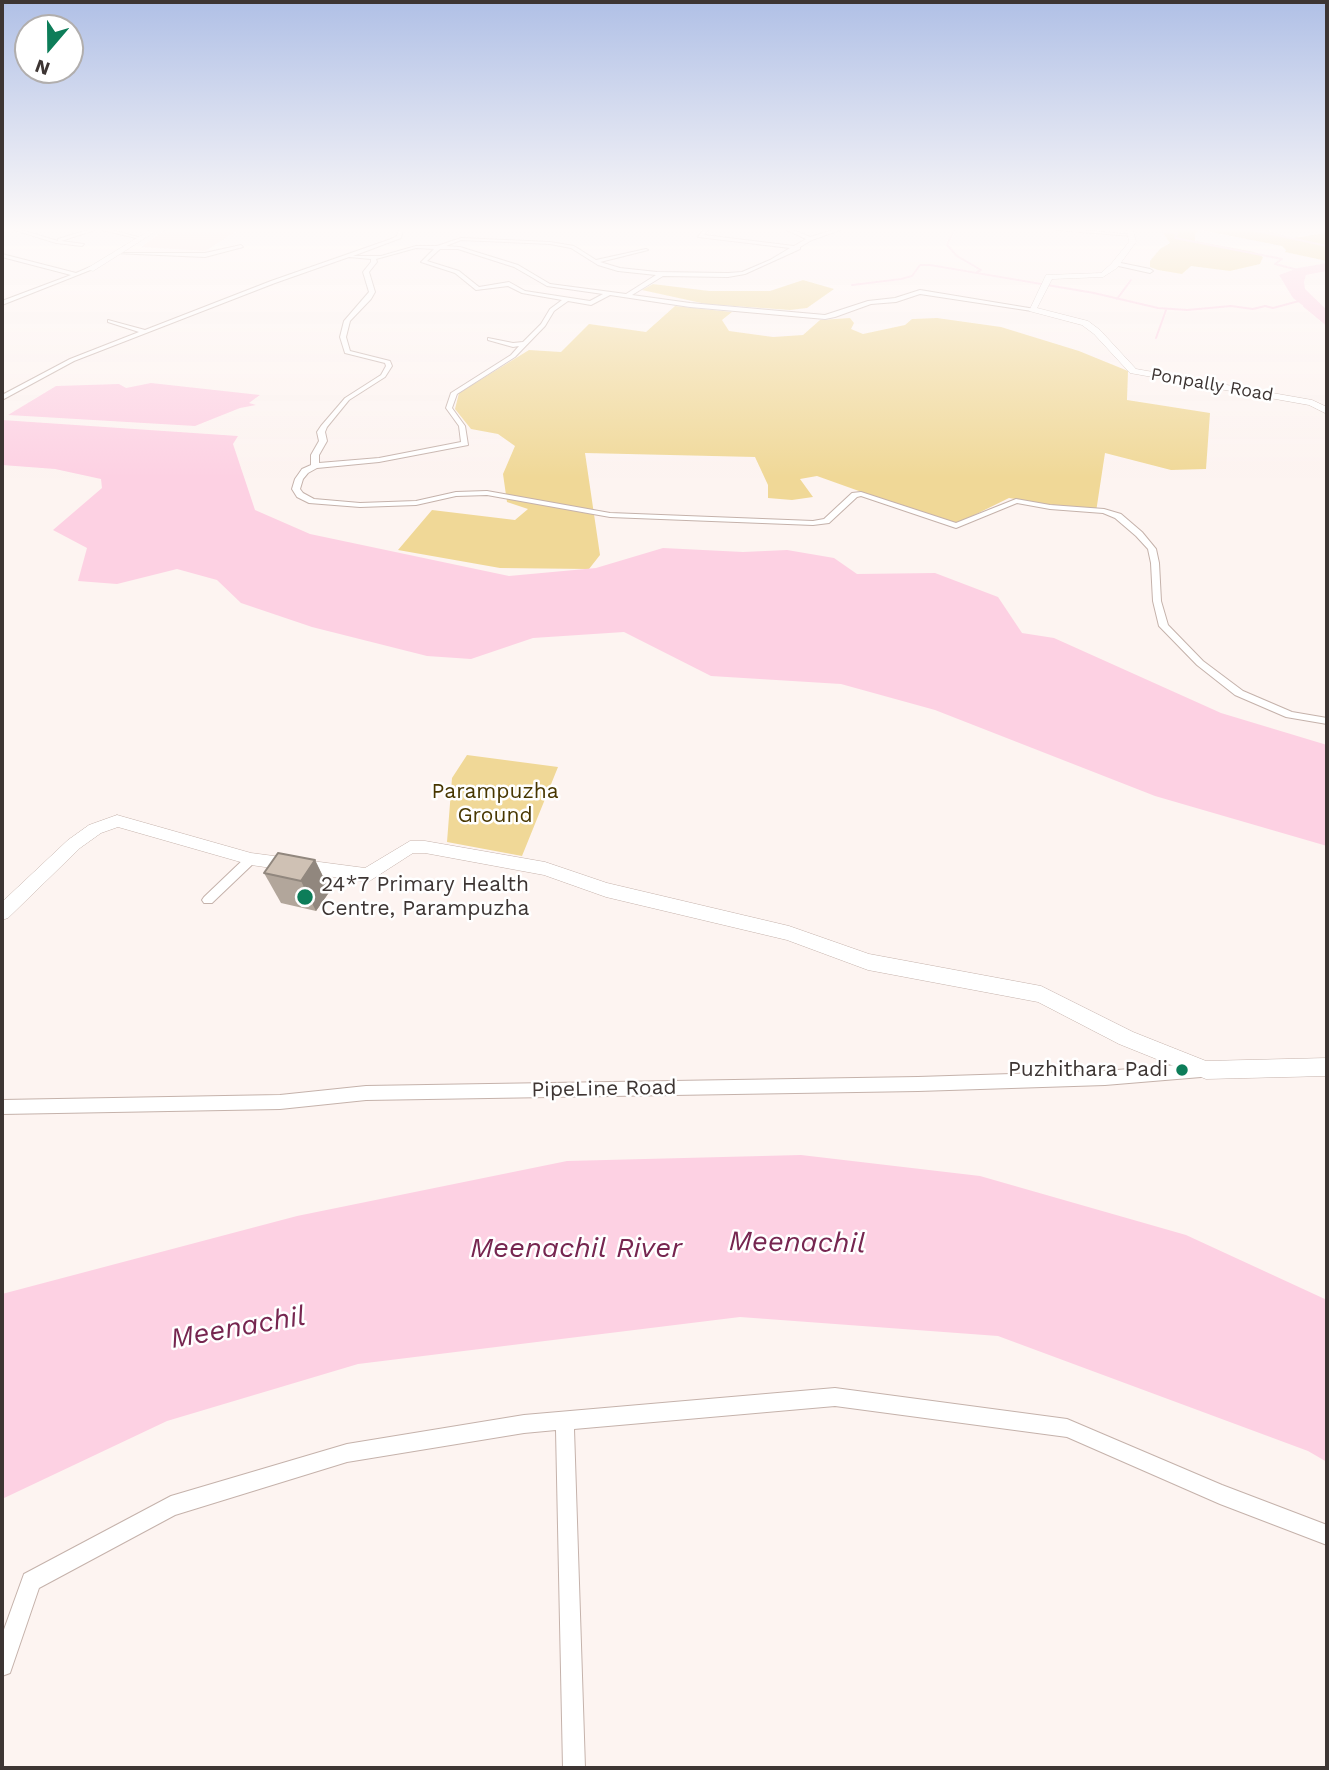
<!DOCTYPE html>
<html>
<head>
<meta charset="utf-8">
<style>
  body { margin:0 }
  #map { position:relative; width:1329px; height:1770px; overflow:hidden; background:#fdf4f1; font-family:"Work Sans",sans-serif }
  canvas { display:block }
  .frame { position:absolute; inset:0; border:4px solid #3d3533; pointer-events:none }
  .north { position:absolute; left:14px; top:14px; width:70px; height:70px; box-sizing:border-box; background:#fff; border:2px solid #b1aead; border-radius:50%; rotate:200deg; font-size:19px; font-weight:700; line-height:28px; text-align:center; color:#3d3533 }
  .north::after { content:''; display:block; margin:auto; width:24px; height:32px; background:#0d7d59; clip-path:polygon(50% 0,100% 100%,50% 72%,0 100%) }
</style>
</head>
<body>
<div id="map">
<canvas width="1329" height="1770"></canvas>
<div class="frame"></div>
<div class="north">N</div>
</div>
<script>
const ctx = document.querySelector('canvas').getContext('2d');
ctx.lineJoin = 'round';
function fill(path, color) { ctx.fillStyle = color; ctx.fill(path, 'evenodd'); }
const toPath = rows => new Path2D(rows.map(r => 'M' + r).join(''));
function trace(path, color, width, dash) { ctx.strokeStyle = color; ctx.lineWidth = width; ctx.lineCap = dash ? 'butt' : 'round'; ctx.setLineDash(dash || []); ctx.stroke(path); }
function write(font, color, halo, rows, align = 'center') {
  ctx.font = font + ' "Work Sans",sans-serif'; ctx.lineWidth = 5; ctx.setLineDash([]); ctx.textBaseline = 'middle'; ctx.strokeStyle = halo; ctx.fillStyle = color; for (const [text, x, y, turn = 0] of rows) {
    ctx.save(); ctx.translate(x, y); ctx.rotate((+turn || 0) * Math.PI / 180); ctx.textAlign = isNaN(turn) ? turn : align; if (halo) ctx.strokeText(text, 0, 0); ctx.fillText(text, 0, 0); ctx.restore();
  }
}
fill(toPath([
  [165,230,239,230,205,251,141,247]
]), '#fee7df');
fill(toPath([
  [1161,230,1199,230,1195,234,1195,241,1254,252,1263,257,1260,264,1230,271,1191,266,1182,274,1158,270,1150,267,1150,261,1160,249,1170,243],
  [1201,230,1271,230,1268,231,1292,238,1327,233,1327,261,1285,252,1286,250,1282,246],
  [803,280,834,289,807,308,790,310,706,304,642,290,653,284,709,291,770,291],
  [675,306,732,312,722,320,729,331,773,337,803,335,820,320,850,318,854,323,851,329,863,334,905,325,912,319,937,318,1001,327,1079,351,1128,371,1127,400,1210,413,1206,469,1171,470,1105,453,1096,512,1009,498,954,525,817,476,800,479,813,497,792,500,768,498,768,485,755,457,585,453,600,555,589,569,500,568,398,550,432,510,515,520,528,509,507,502,503,474,515,446,498,434,471,429,455,409,459,393,529,350,561,352,589,324,646,332],
  [467,755,558,767,522,856,447,842,452,778]
]), '#f0d897');
fill(toPath([
  [1327,263,1327,271,1306,275,1304,282,1305,289,1327,310,1327,324,1293,298,1279,275,1298,268],
  [151,383,260,395,249,403,256,405,240,408,195,426,8,415,56,386,119,384,126,388],
  [2,420,238,436,233,444,255,510,310,534,509,576,596,568,663,548,743,552,787,550,834,558,857,574,935,573,998,597,1022,633,1054,638,1221,713,1327,745,1327,846,1155,796,935,710,841,684,711,676,624,632,533,638,471,659,427,656,312,627,241,603,217,580,177,569,117,584,78,581,87,548,53,530,102,488,101,479,55,469,2,465],
  [801,1155,980,1176,1186,1235,1327,1300,1327,1462,1308,1451,998,1336,740,1317,358,1364,167,1421,2,1499,2,1294,297,1216,567,1161]
]), '#fdd1e3');
trace(toPath([
  [954,230,947,245,957,256,981,270,977,272],
  [1253,230,1327,246],
  [1164,232,1177,233,1175,238,1282,259,1275,264,1302,271],
  [852,285,901,279,912,276,920,265,930,265,1094,293,1158,308,1187,310,1231,306,1253,309,1265,306,1273,308,1299,301],
  [1117,299,1131,280],
  [1304,306,1327,325],
  [1156,338,1166,310]
]), '#fdd1e3', 2);
const minor = toPath([
  [14,230,21,230,58,241,58,239,88,230,95,230,61,241,84,244,82,246,56,243,14,230],
  [102,230,111,230,142,238,140,239,102,230],
  [399,230,403,230,401,238,353,256,381,256,416,246,437,246,461,238,550,242,574,246,596,260,646,249,648,250,600,262,620,268,657,272,728,273,742,272,770,260,790,248,698,237,703,230,708,230,704,235,794,246,806,239,787,230,793,230,810,237,833,230,840,230,812,240,800,247,800,249,745,274,728,277,663,276,632,295,690,303,825,315,868,301,895,298,920,290,1035,309,1032,311,920,294,896,302,871,304,835,317,825,319,690,307,610,295,591,305,568,301,554,311,545,326,515,357,457,394,452,408,465,426,468,445,379,462,317,468,308,473,303,479,300,489,303,493,314,499,360,503,416,501,456,492,487,491,610,513,813,521,824,519,852,493,861,492,956,523,1016,499,1050,505,1104,509,1121,514,1142,532,1156,549,1159,563,1161,601,1168,625,1203,661,1243,691,1292,712,1327,718,1327,724,1286,717,1235,695,1197,665,1159,626,1153,601,1151,563,1148,549,1136,536,1115,518,1103,513,1050,509,1017,503,956,528,861,496,857,497,829,523,813,525,610,517,487,495,456,496,416,505,360,507,309,503,297,497,292,489,295,479,302,469,311,465,311,455,319,441,317,432,321,426,345,398,381,375,386,366,385,363,345,353,340,337,344,321,369,292,363,272,371,262,371,259,349,257,275,283,74,361,2,400,2,395,70,359,139,332,108,322,108,320,145,330,271,281,391,239,397,236,399,230],
  [461,240,550,244,571,248,598,265,618,271,656,275,626,294,550,284,518,265,460,247,446,246,461,240],
  [416,248,434,249,421,262,455,273,476,290,508,286,522,293,562,300,550,309,541,324,523,342,513,343,488,338,488,340,513,347,519,346,511,355,451,393,446,408,459,426,461,442,379,458,319,463,319,455,327,441,325,432,327,427,349,400,385,377,392,366,390,361,350,351,346,337,350,321,371,299,375,292,369,272,377,262,376,259,416,248],
  [440,249,458,249,514,267,547,286,603,294,590,301,525,291,509,282,479,287,459,271,427,261,440,249],
  [1056,230,1081,230,1134,235,1132,236,1056,230],
  [241,245,243,247,205,257,114,253,205,253,241,245],
  [2,254,76,273,90,267,93,269,2,305,2,301,71,275,2,257,2,254],
  [1116,262,1150,269,1153,271,1150,273,1114,265,1116,262],
  [251,854,257,859,255,862,212,903,204,903,202,900,204,897,247,856,251,854],
  [1201,1063,1206,1065,1208,1070,1206,1075,1201,1077,1105,1085,918,1091,366,1100,280,1109,2,1114,2,1100,280,1095,366,1086,918,1077,1105,1071,1201,1063],
  [835,1388,1067,1419,1222,1485,1327,1525,1327,1545,1220,1504,1067,1437,835,1406,574,1429,585,1768,563,1768,556,1430,524,1433,347,1462,175,1515,39,1588,10,1673,2,1676,2,1635,24,1574,171,1496,347,1444,524,1415,835,1388]
]);
const secondary = toPath([
  [150,230,158,230,93,271,86,269,150,230],
  [1127,230,1133,230,1136,242,1117,268,1103,277,1052,279,1037,308,1088,321,1100,330,1136,369,1312,400,1327,407,1327,414,1309,405,1130,373,1094,334,1082,325,1029,311,1046,275,1101,273,1111,264,1129,242,1127,230],
  [117,815,251,853,365,868,410,841,425,841,545,862,607,883,789,926,869,954,1041,986,1133,1032,1206,1061,1327,1058,1327,1076,1206,1079,1119,1044,1038,1002,868,970,787,940,606,897,544,875,425,853,413,853,368,882,251,865,118,827,101,833,80,848,8,918,2,920,2,902,68,840,89,825,117,815]
]);
trace(minor, '#c5b2ab', 2);
trace(secondary, '#c5b2ab', 1);
fill(minor, '#fff');
fill(secondary, '#fff');
fill(toPath([
  [315,860,330,891,316,911,281,903,264,873]
]), '#b2a69b');
fill(toPath([
  [315,860,330,891,316,911,301,881]
]), '#91877e');
const building = toPath([
  [278,853,315,860,301,881,264,873,278,853]
]);
fill(building, '#cfc1b4');
trace(building, '#91877e', 2);
const sky = ctx.createLinearGradient(0, 0, 0, 478);
sky.addColorStop(0, '#b0c0e6');
sky.addColorStop(0.48, '#fefaf9');
sky.addColorStop(1, '#fefaf900');
ctx.fillStyle = sky;
ctx.fillRect(0, 0, 1329, 478);
for (const [x, y, r, color] of [
  [305,897,9,"#0d7d59"],
  [1182,1070,7,"#0d7d59"]
]) { const dot = new Path2D(); dot.arc(x, y, r, 0, 2 * Math.PI); ctx.fillStyle = color; ctx.fill(dot); trace(dot, '#fff', 2.5); }
write('18px', '#3d3533', '#fff', [
  ["Ponpally Road",1212,385,10]
]);
write('21px', '#483700', '#fff', [
  ["Parampuzha",495,792],
  ["Ground",495,816]
]);
write('21px', '#3d3533', '#fff', [
  ["24*7 Primary Health",321,885],
  ["Centre, Parampuzha",321,909],
  ["Puzhithara Padi",1168,1070,"right"]
], 'left');
write('21px', '#3d3533', '#fff', [
  ["PipeLine Road",604,1089,-1]
]);
write('italic 28px', '#762650', '#fff', [
  ["Meenachil",797,1243,1],
  ["Meenachil River",576,1249],
  ["Meenachil",238,1328,-10]
]);
</script>
</body>
</html>
